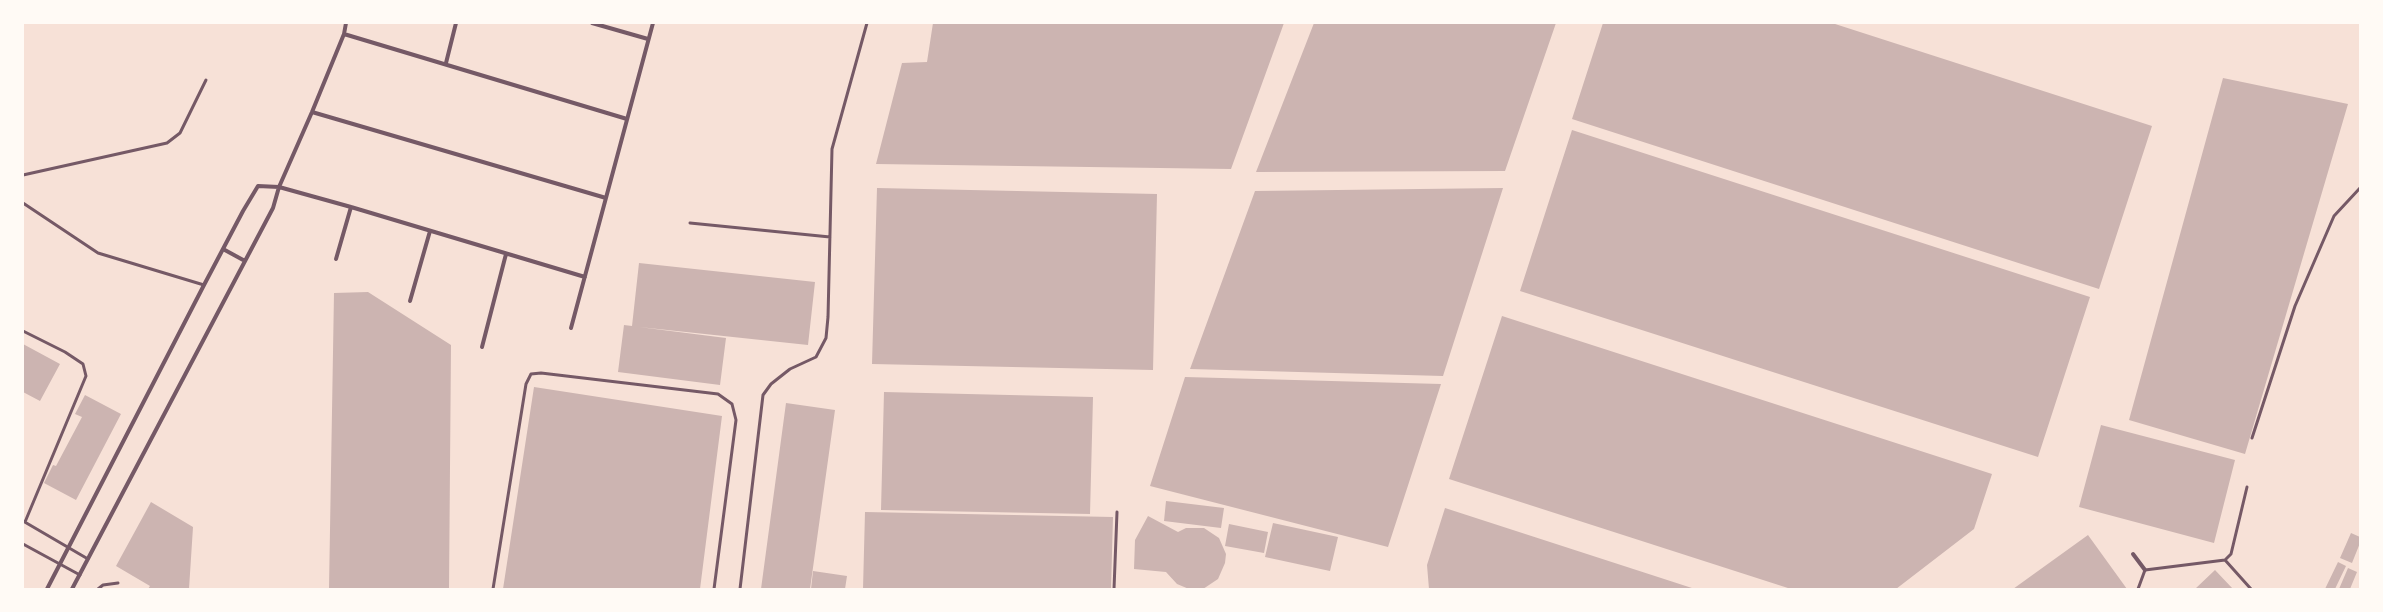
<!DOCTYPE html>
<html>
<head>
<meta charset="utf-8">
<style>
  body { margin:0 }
  #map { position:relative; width:2383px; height:612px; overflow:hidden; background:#f7e1d7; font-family:Jost,sans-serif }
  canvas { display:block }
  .frame { position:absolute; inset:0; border:24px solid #fffaf5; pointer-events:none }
</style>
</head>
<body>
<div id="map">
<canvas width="2383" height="612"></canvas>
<div class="frame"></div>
</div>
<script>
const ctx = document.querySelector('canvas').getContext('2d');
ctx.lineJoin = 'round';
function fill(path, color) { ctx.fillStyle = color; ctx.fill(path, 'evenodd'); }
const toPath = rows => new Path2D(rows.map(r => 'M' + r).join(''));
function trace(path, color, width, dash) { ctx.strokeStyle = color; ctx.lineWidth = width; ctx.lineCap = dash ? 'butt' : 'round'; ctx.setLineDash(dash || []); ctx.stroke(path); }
fill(toPath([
  [933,23,1284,23,1231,169,876,164,902,63,927,62],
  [1314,23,1556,23,1505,171,1256,172],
  [1603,23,1832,23,2152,126,2099,289,1572,119],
  [2223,78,2348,104,2245,454,2129,420],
  [1572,130,2090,297,2038,457,1520,291],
  [877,188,1157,194,1153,370,872,364],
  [1503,188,1443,376,1190,369,1255,191],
  [639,263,815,282,808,345,639,327,726,338,720,385,618,372,624,325,632,326],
  [368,292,451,345,449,589,329,589,334,293],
  [1502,316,1992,474,1974,529,1896,589,1791,589,1449,479],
  [23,344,60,364,40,401,23,392],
  [1185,377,1441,384,1388,547,1150,486],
  [534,387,722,416,700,589,503,589],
  [884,392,1093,397,1090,514,881,510],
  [85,395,121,414,76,500,44,483,53,465,56,466,82,417,75,414],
  [786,403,835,410,810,589,761,589],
  [2101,425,2235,460,2214,543,2079,507],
  [1166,501,1224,508,1221,528,1164,521],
  [151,502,193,527,189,589,148,589,150,586,116,566],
  [1445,508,1695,589,1429,589,1427,565],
  [865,512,1113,517,1111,589,863,589],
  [1148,516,1178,532,1186,528,1204,528,1219,538,1226,554,1225,563,1218,579,1203,589,1189,589,1177,584,1166,572,1134,569,1135,540],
  [1273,523,1338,537,1330,571,1265,557],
  [1229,524,1268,532,1264,553,1225,546],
  [2351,533,2360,537,2360,543,2352,563,2340,558],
  [2088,535,2127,589,2013,589],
  [2338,562,2346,566,2335,589,2325,589],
  [2348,568,2357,572,2350,589,2339,589],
  [2215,570,2233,589,2195,589],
  [813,571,847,576,845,589,811,589]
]), '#ccb4b1');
trace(toPath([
  [23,175,167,143,180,133,206,80],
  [23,203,98,253,204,285],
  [690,223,830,237],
  [23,331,65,352,83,364,86,376,25,522],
  [2252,438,2295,306,2334,216,2360,188],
  [23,521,88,559],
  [23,544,80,575],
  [2225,560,2251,589],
  [98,589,103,585,118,583],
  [493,589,526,384,531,374,541,373,718,394,732,404,736,420,714,589],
  [740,589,763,395,771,384,790,369,816,357,826,338,828,317,832,149,867,23],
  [1114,589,1117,512],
  [2138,589,2145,570,2225,560,2231,554,2247,487]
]), '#755966', 3);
trace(toPath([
  [592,23,648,39],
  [344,34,627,119],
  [446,63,456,23],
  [312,112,606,198],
  [223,249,245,261],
  [336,259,351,207],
  [410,301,430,231],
  [571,328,653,23],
  [482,347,506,254],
  [2133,554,2145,570],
  [47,589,204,285,243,211,258,186,279,187,351,207,585,277],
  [72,589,273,208,279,187,312,112,344,34,346,23]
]), '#755966', 4);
</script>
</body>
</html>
